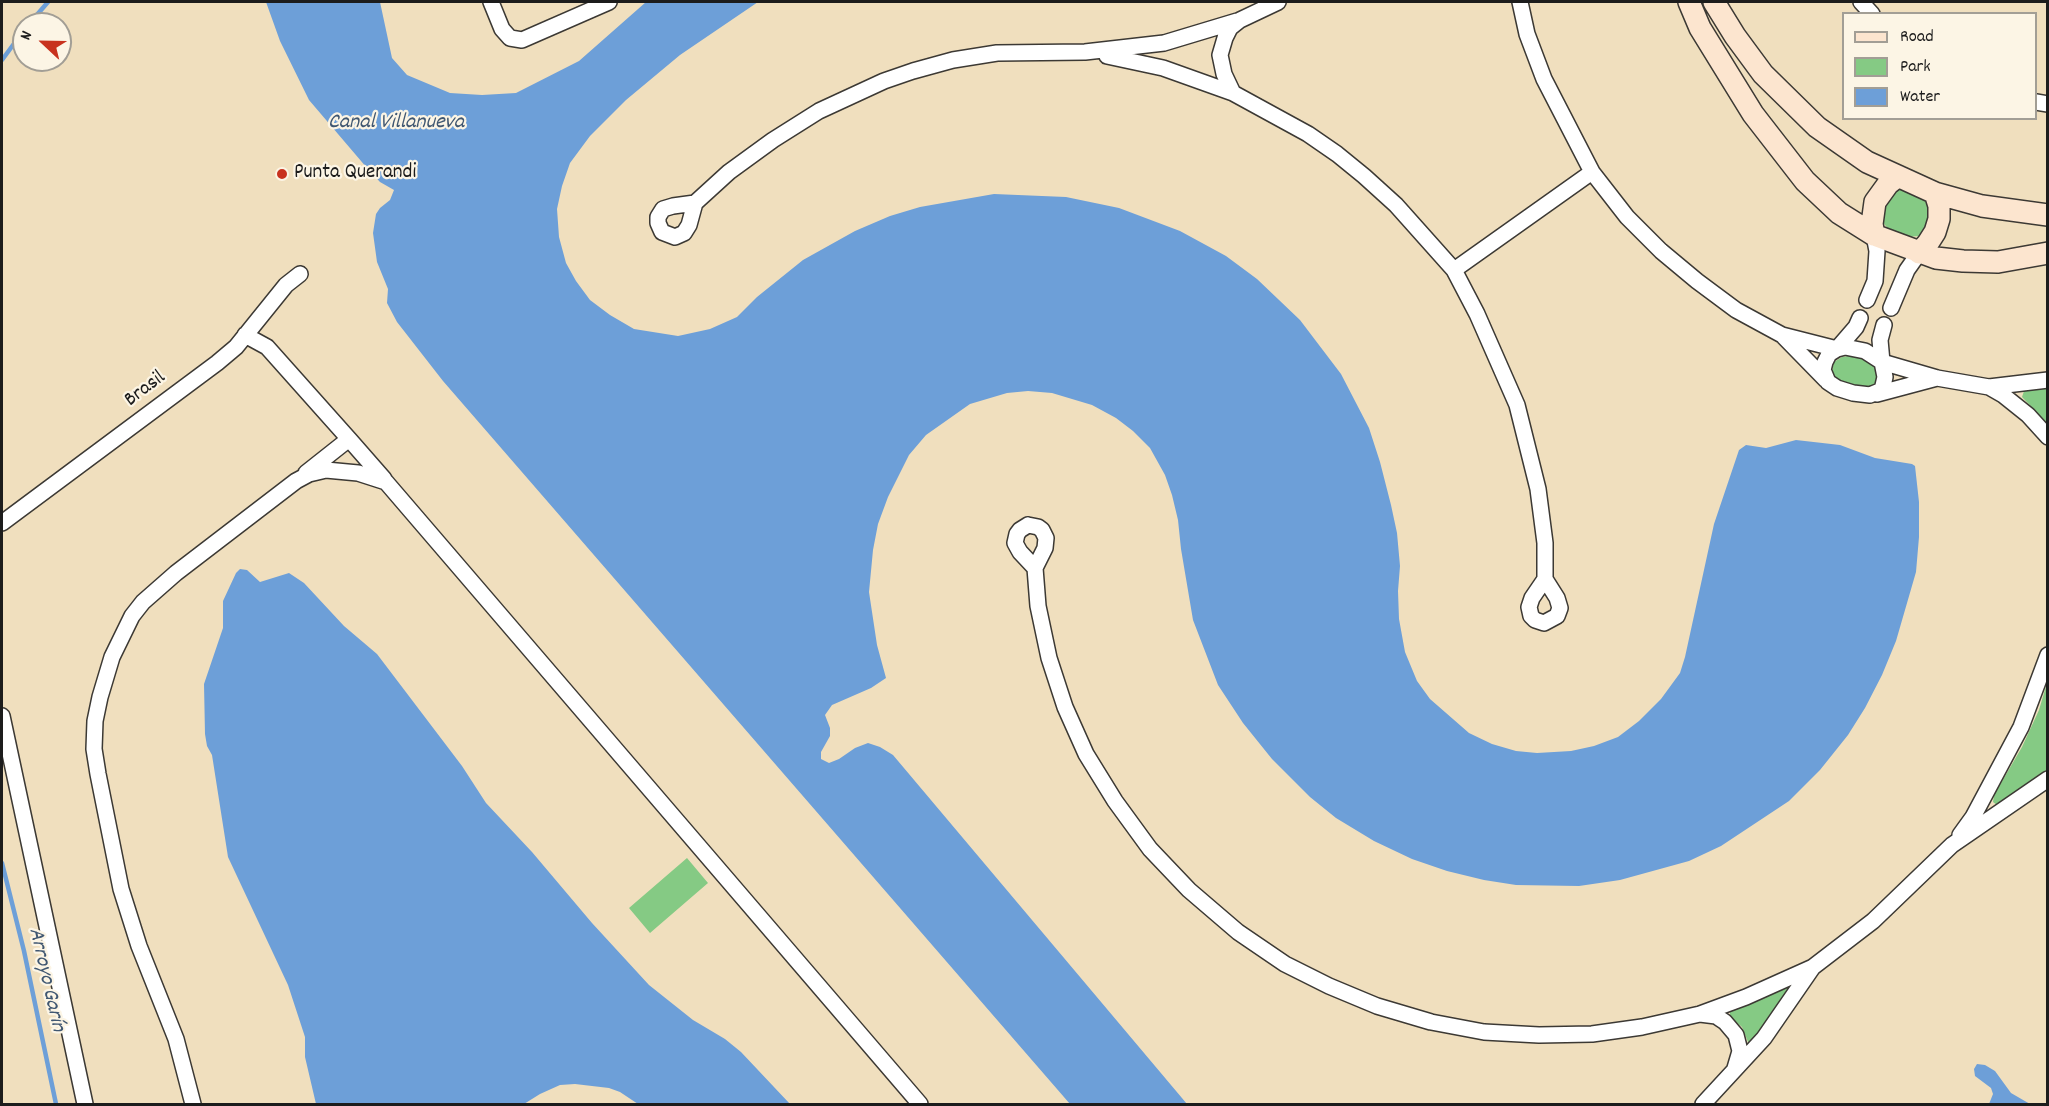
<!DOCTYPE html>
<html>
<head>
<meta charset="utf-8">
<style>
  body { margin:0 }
  #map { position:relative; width:2049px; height:1106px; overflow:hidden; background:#f0dfbe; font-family:Dekko,sans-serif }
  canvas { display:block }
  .frame { position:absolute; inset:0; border:3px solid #1c1c1c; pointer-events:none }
  .legend { position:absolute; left:1842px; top:12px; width:195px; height:108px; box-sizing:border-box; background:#fcf5e5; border:2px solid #a29e95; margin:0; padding:8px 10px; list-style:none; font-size:18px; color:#1c1c1c }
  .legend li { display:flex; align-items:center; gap:12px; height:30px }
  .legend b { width:30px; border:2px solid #a29e95 }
  .north { position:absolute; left:12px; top:12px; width:60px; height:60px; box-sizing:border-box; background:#fcf5e5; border:2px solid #a29e95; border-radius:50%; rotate:292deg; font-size:16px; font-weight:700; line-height:24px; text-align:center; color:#1c1c1c }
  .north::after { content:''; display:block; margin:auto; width:21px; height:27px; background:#c8321e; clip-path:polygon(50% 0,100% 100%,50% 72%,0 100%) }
</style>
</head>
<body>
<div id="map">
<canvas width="2049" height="1106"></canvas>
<div class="frame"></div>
<ul class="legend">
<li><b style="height:8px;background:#fce5cf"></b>Road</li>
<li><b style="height:16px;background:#85ca84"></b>Park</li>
<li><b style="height:16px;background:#6d9fd8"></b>Water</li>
</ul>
<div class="north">N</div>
</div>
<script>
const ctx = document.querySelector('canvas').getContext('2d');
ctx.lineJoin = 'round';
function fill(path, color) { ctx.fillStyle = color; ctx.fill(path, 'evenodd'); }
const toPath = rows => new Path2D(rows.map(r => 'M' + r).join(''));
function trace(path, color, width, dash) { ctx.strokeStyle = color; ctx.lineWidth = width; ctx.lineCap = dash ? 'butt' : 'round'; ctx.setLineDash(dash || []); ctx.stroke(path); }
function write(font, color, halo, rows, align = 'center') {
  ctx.font = font + ' Dekko,sans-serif'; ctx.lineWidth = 4.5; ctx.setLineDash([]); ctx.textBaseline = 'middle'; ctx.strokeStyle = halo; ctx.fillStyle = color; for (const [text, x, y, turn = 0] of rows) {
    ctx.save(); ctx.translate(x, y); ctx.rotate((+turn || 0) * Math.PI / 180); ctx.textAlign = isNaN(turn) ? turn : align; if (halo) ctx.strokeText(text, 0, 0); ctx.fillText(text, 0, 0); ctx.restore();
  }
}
fill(toPath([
  [1894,190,1904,190,1924,198,1931,208,1929,229,1919,236,1907,237,1889,230,1881,220,1885,198],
  [1855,355,1868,359,1877,366,1882,375,1875,390,1839,383,1835,378,1832,371,1834,362,1842,357],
  [2047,386,2047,423,2022,397,2025,388],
  [2047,683,2047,771,1997,805,1993,802,1994,795,2022,747,2039,710],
  [687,858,708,883,650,933,629,908],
  [1785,987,1791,991,1753,1044,1748,1042,1742,1027,1730,1017,1730,1011]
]), '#85ca84');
fill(toPath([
  [266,2,380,2,392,58,407,75,450,93,482,95,516,93,579,61,646,2,758,2,680,55,626,100,590,136,570,163,562,186,557,209,559,237,566,263,576,281,590,300,610,315,634,329,678,336,710,329,737,317,757,297,803,260,855,231,890,216,920,207,994,194,1066,197,1119,208,1180,231,1226,256,1257,279,1300,320,1341,374,1369,428,1380,462,1391,505,1397,533,1400,566,1398,591,1399,619,1405,652,1417,681,1430,699,1469,733,1492,744,1516,751,1537,753,1571,751,1594,746,1618,737,1639,721,1661,699,1680,673,1685,657,1714,524,1739,450,1746,445,1766,448,1796,440,1840,445,1875,458,1912,464,1915,466,1919,502,1919,537,1916,572,1896,641,1882,675,1865,708,1848,735,1820,770,1789,801,1721,846,1689,861,1620,880,1579,886,1516,885,1484,880,1447,871,1412,859,1374,841,1336,818,1310,797,1272,759,1243,723,1218,685,1193,620,1181,549,1178,520,1172,495,1165,475,1150,448,1133,431,1116,418,1092,405,1052,393,1028,391,1007,393,970,404,926,435,909,455,888,497,878,524,873,550,869,592,877,645,886,678,871,688,832,705,825,715,830,728,830,736,821,752,821,759,829,763,839,759,855,748,868,743,880,747,893,755,1187,1104,1070,1104,443,381,397,322,387,303,388,289,377,262,373,233,376,214,380,208,390,200,394,190,380,182,367,168,309,100,280,41],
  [240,569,247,570,260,582,289,573,304,583,344,626,377,654,462,766,486,803,532,852,592,923,649,985,693,1020,725,1039,741,1052,790,1104,638,1104,620,1092,609,1088,575,1084,560,1085,540,1094,524,1104,316,1104,305,1057,305,1037,288,985,228,857,212,755,207,746,205,734,204,684,223,628,223,601,236,573],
  [1977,1064,1985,1065,1995,1071,2011,1093,2030,1104,1989,1104,1993,1094,1991,1088,1975,1076,1974,1069]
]), '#6d9fd8');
trace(toPath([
  [29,24,48,2],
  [2,60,24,30],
  [2,863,24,951,56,1104]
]), '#6d9fd8', 4.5);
const street = toPath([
  [491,2,502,29,510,38,522,40,609,2],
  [1278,2,1240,20,1230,28,1225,38,1220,55,1224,74,1233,93,1308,134,1337,154,1364,176,1396,205,1454,270,1477,314,1517,405,1538,489,1545,543,1545,579],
  [1520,2,1527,34,1544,79,1592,172,1627,217,1661,251,1697,281,1736,310,1782,335,1837,349,1856,327,1860,318],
  [1861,2,1872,14],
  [1107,56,1163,68,1233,93],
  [2036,102,2048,104],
  [695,203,729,172,773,140,819,111,884,81,913,71,953,60,997,53,1085,52,1164,43,1237,21],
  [695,203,689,225,684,233,675,237,662,232,658,223,658,217,663,209,673,206,695,203],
  [1454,270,1592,172],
  [1867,300,1875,281,1877,251,1874,235],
  [1891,308,1907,270,1919,253],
  [1884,325,1880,340,1882,362,1937,378,1989,387,2048,380],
  [245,335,267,347,349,439],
  [1784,337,1826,380],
  [1845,347,1865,351,1882,362,1885,377,1882,390,1870,395,1853,393,1837,388,1828,382,1823,370,1825,362,1829,354,1837,349,1845,347],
  [1989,387,2003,395,2028,415,2048,437],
  [1877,394,1937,378],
  [306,473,349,439,384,479],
  [2,523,217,363,236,347,286,285,300,274],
  [1028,525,1038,527,1042,530,1046,538,1045,548,1035,568,1020,552,1015,543,1017,534,1020,530,1028,525],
  [1035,568,1038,606,1049,658,1065,707,1086,754,1115,801,1150,849,1189,890,1238,932,1285,964,1329,986,1377,1006,1431,1022,1484,1032,1539,1035,1592,1034,1642,1027,1700,1014,1746,997,1813,967],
  [1545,579,1557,598,1560,608,1557,616,1544,623,1535,620,1531,616,1529,607,1532,598,1545,579],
  [2,716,85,1104],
  [1960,835,1973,817,2021,727,2048,655],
  [1700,1014,1716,1016,1725,1022,1736,1035,1740,1051,1735,1068],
  [193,1104,176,1039,139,946,121,889,98,774,94,749,95,721,100,697,112,657,132,616,143,602,176,573,296,481,309,474,326,470,358,473,386,482,920,1104],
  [1703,1104,1764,1038,1813,967,1873,921,1952,845,2048,779]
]);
const secondary = toPath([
  [1689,2,1700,28,1753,114,1805,181,1839,213,1874,235,1936,258,1963,261,1998,262,2048,253],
  [1714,2,1735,36,1763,74,1817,127,1867,162,1935,193,1982,206,2048,215],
  [1874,235,1872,224,1875,202,1888,184,1897,177],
  [1919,253,1928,243,1935,232,1939,219,1939,206,1935,193]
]);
trace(street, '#3c3934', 18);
trace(secondary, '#3c3934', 24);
trace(street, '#fff', 15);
trace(secondary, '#fce5cf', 21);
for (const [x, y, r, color] of [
  [282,174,6,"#c8321e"]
]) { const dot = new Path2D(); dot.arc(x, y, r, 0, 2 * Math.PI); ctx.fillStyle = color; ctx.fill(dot); trace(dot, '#fcf5e5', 2); }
write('21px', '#1c1c1c', '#fcf5e5', [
  ["Punta Querandi",294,174]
], 'left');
write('21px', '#1c1c1c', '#fcf5e5', [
  ["Brasil",146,390,-37]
]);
write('italic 22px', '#405771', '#fcf5e5', [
  ["Canal Villanueva",396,124],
  ["Arroyo Garín",45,980,77]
]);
</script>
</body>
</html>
